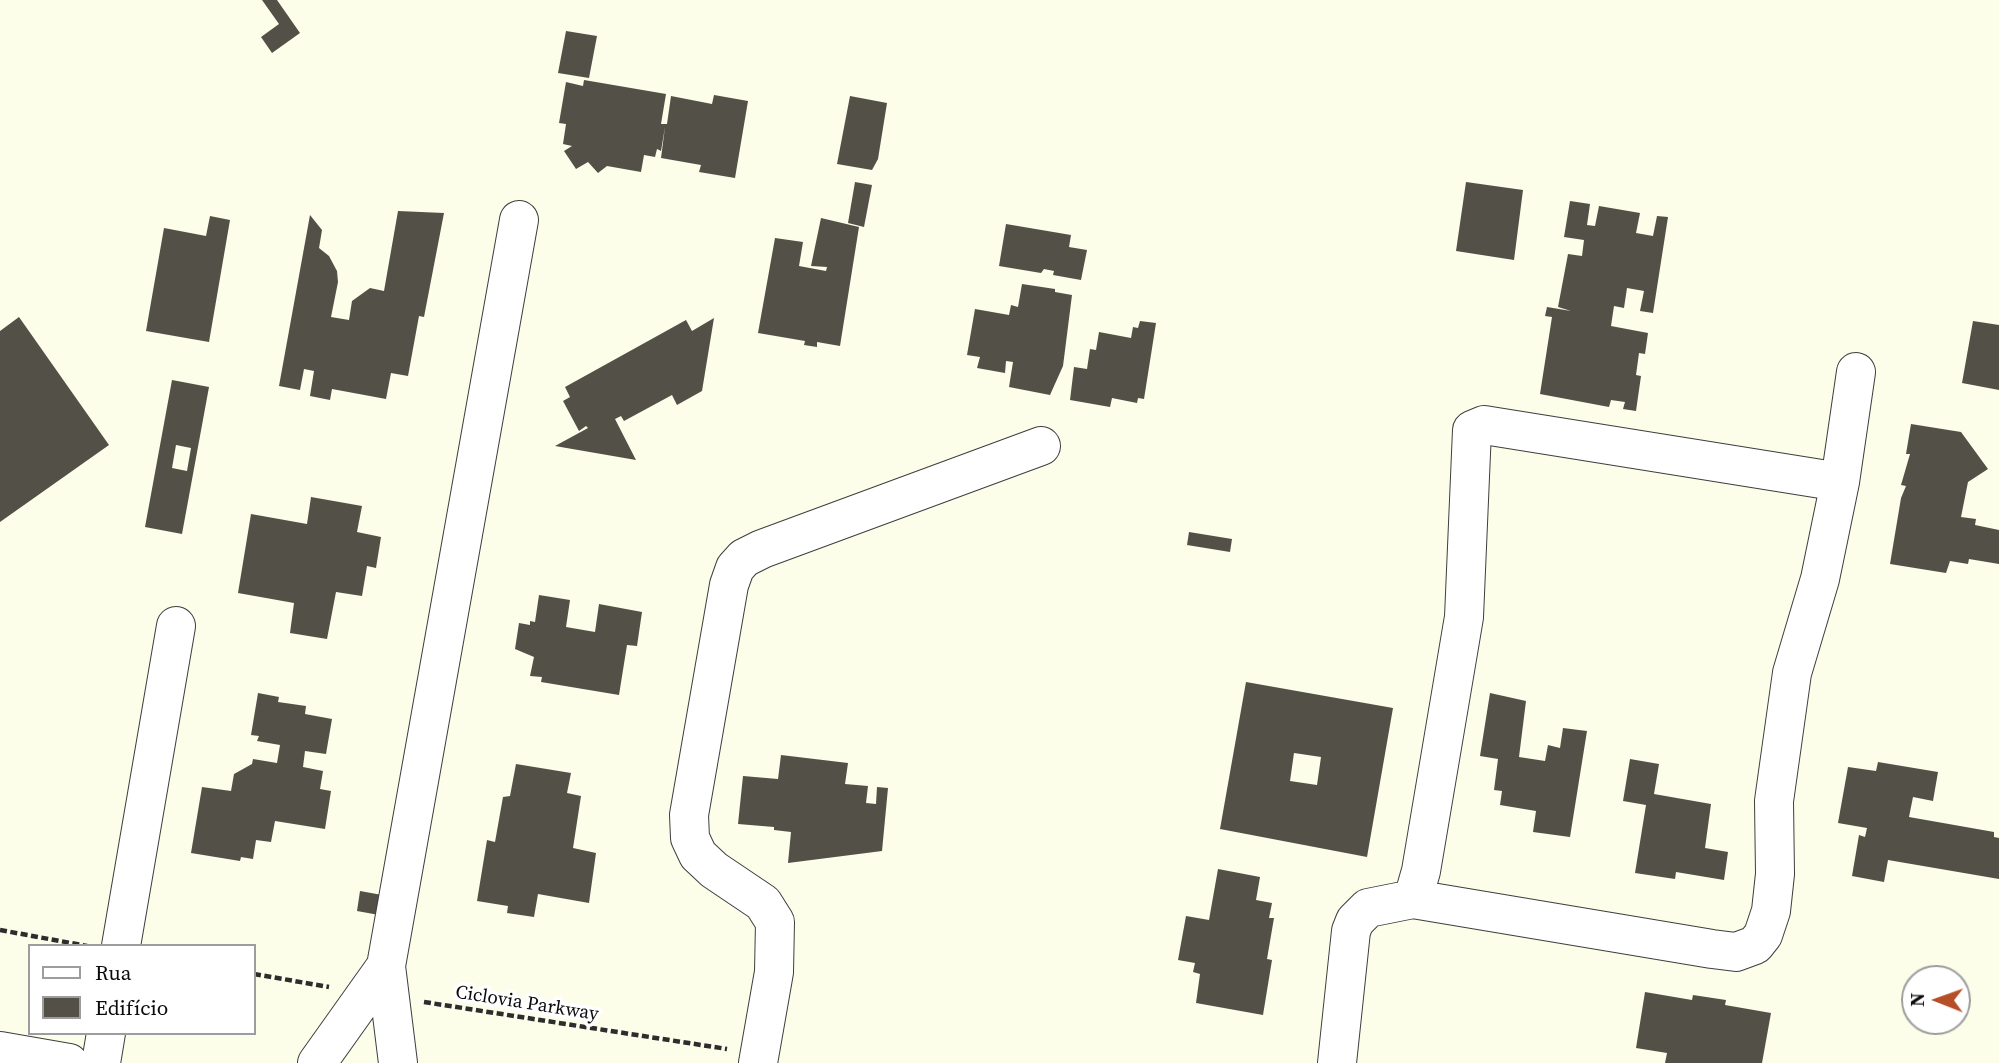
<!DOCTYPE html>
<html>
<head>
<meta charset="utf-8">
<style>
  body { margin:0 }
  #map { position:relative; width:1999px; height:1063px; overflow:hidden; background:#fcfee9; font-family:"Source Serif 4",serif }
  canvas { display:block }
  .legend { position:absolute; left:28px; top:944px; width:228px; height:91px; box-sizing:border-box; background:#fff; border:2px solid #9d9d9d; margin:0; padding:9px 12px; list-style:none; font-size:21px; color:#0b0b0b }
  .legend li { display:flex; align-items:center; gap:14px; height:35px }
  .legend b { width:35px; border:2px solid #9d9d9d }
  .north { position:absolute; left:1901px; top:965px; width:70px; height:70px; box-sizing:border-box; background:#fff; border:2px solid #9d9d9d; border-radius:50%; rotate:271deg; font-size:19px; font-weight:700; line-height:28px; text-align:center; color:#0b0b0b }
  .north::after { content:''; display:block; margin:auto; width:24px; height:32px; background:#b64f28; clip-path:polygon(50% 0,100% 100%,50% 72%,0 100%) }
</style>
</head>
<body>
<div id="map">
<canvas width="1999" height="1063"></canvas>
<ul class="legend">
<li><b style="height:9px;background:#fff"></b>Rua</li>
<li><b style="height:19px;background:#535048"></b>Edifício</li>
</ul>
<div class="north">N</div>
</div>
<script>
const ctx = document.querySelector('canvas').getContext('2d');
ctx.lineJoin = 'round';
function fill(path, color) { ctx.fillStyle = color; ctx.fill(path, 'evenodd'); }
const toPath = rows => new Path2D(rows.map(r => 'M' + r).join(''));
function trace(path, color, width, dash) { ctx.strokeStyle = color; ctx.lineWidth = width; ctx.lineCap = dash ? 'butt' : 'round'; ctx.setLineDash(dash || []); ctx.stroke(path); }
function write(font, color, halo, rows, align = 'center') {
  ctx.font = font + ' "Source Serif 4",serif'; ctx.lineWidth = 7; ctx.setLineDash([]); ctx.textBaseline = 'middle'; ctx.strokeStyle = halo; ctx.fillStyle = color; for (const [text, x, y, turn = 0] of rows) {
    ctx.save(); ctx.translate(x, y); ctx.rotate((+turn || 0) * Math.PI / 180); ctx.textAlign = isNaN(turn) ? turn : align; if (halo) ctx.strokeText(text, 0, 0); ctx.fillText(text, 0, 0); ctx.restore();
  }
}
fill(toPath([
  [262,0,277,0,300,33,272,53,261,37,279,24],
  [566,31,597,36,589,78,558,73],
  [584,80,666,94,661,124,667,124,671,96,712,104,714,95,748,101,735,178,699,172,701,165,661,158,665,127,661,151,657,149,655,157,644,155,641,172,607,166,598,173,588,162,576,169,564,151,572,146,563,144,566,124,559,123,566,82,583,86],
  [850,96,887,103,878,159,872,170,837,164],
  [855,182,872,185,864,227,848,223],
  [1466,182,1523,190,1514,260,1456,251],
  [1570,201,1590,204,1587,225,1595,226,1599,206,1640,213,1636,233,1653,236,1657,216,1668,217,1653,313,1640,311,1644,291,1627,288,1624,308,1614,306,1611,326,1648,333,1645,354,1639,353,1636,375,1641,376,1636,411,1623,409,1625,402,1611,400,1609,407,1540,394,1552,317,1545,316,1547,307,1571,311,1558,307,1568,254,1582,256,1584,240,1564,237],
  [398,211,444,213,424,317,419,316,408,376,391,373,386,399,332,389,330,400,310,396,314,371,304,369,300,390,279,386,310,215,322,230,319,248,329,256,337,271,338,282,331,317,349,320,352,301,370,288,384,291],
  [210,216,230,220,209,342,146,331,164,228,206,236],
  [821,218,859,227,840,346,817,342,817,347,804,345,805,341,758,333,775,238,803,242,799,266,826,271,827,267,811,266],
  [1006,224,1071,235,1069,247,1087,250,1081,280,1053,275,1054,271,1044,269,1041,273,999,266],
  [1022,284,1055,289,1055,292,1072,295,1063,366,1050,395,1009,387,1013,362,1006,361,1005,373,977,368,980,357,967,355,975,309,1009,315,1011,305,1018,307],
  [19,317,109,445,0,522,0,331],
  [714,318,702,391,677,405,672,395,624,421,621,416,615,419,636,460,555,446,588,428,586,426,579,431,563,401,570,397,565,387,686,320,692,331],
  [1140,321,1156,323,1144,399,1138,398,1137,403,1112,398,1110,407,1070,400,1074,367,1087,369,1090,349,1096,350,1099,332,1131,338,1133,327,1138,328],
  [1973,321,1999,325,1999,390,1962,383],
  [172,380,209,387,182,534,145,527],
  [176,445,191,448,187,471,172,468],
  [1911,424,1961,432,1988,469,1968,482,1961,517,1976,519,1975,525,1999,530,1999,564,1969,559,1968,564,1950,561,1946,573,1890,564,1901,498,1906,486,1901,485,1910,454,1906,454],
  [311,497,362,506,357,532,381,537,376,568,367,566,362,596,336,592,327,639,290,633,294,603,238,593,251,514,307,524],
  [1189,532,1232,539,1230,552,1187,545],
  [539,595,570,600,566,627,595,632,599,604,642,612,637,646,627,645,619,695,541,682,542,677,530,676,534,657,515,649,519,623,530,625,530,621,535,622],
  [1246,682,1393,708,1367,857,1220,829],
  [1294,753,1321,757,1317,785,1290,781],
  [258,693,279,697,278,702,306,706,305,714,332,719,326,754,305,751,303,767,323,771,320,789,331,791,325,829,275,821,271,842,256,840,253,859,241,857,240,861,191,853,202,787,231,791,234,774,252,764,253,759,277,763,280,745,257,741,259,736,251,735],
  [1490,693,1526,701,1519,757,1545,761,1548,745,1560,748,1563,728,1587,731,1570,837,1533,832,1536,811,1500,805,1502,791,1494,790,1498,759,1480,756],
  [781,755,848,763,845,784,868,786,866,803,876,804,877,787,888,788,882,851,788,863,791,832,774,830,774,827,738,824,743,776,778,779],
  [1630,759,1659,764,1654,794,1711,804,1705,848,1728,852,1724,880,1676,872,1675,879,1635,873,1646,805,1623,801],
  [1878,762,1938,772,1933,801,1913,797,1909,817,1994,832,1994,837,1999,838,1999,879,1888,860,1884,882,1852,876,1859,835,1865,837,1867,828,1838,823,1848,767,1876,771],
  [516,764,571,773,567,793,581,796,573,848,596,853,589,903,538,894,534,917,507,913,508,906,477,901,487,840,495,842,503,797,510,796],
  [1218,869,1260,877,1256,900,1272,903,1269,918,1274,918,1267,959,1272,960,1263,1015,1196,1003,1200,974,1193,972,1195,963,1178,960,1186,916,1209,920],
  [360,891,382,895,379,915,357,911],
  [1645,992,1692,1000,1693,995,1726,1000,1725,1005,1771,1013,1762,1063,1665,1063,1667,1053,1636,1048]
]), '#535048');
const minor = toPath([
  [1413,899,1712,949,1736,952,1755,945,1763,935,1771,911,1775,874,1774,801,1792,673,1820,579,1840,482,1856,372],
  [121,946,176,626],
  [0,1051,69,1063],
  [101,1063,106,1033],
  [317,1063,386,966],
  [398,1063,386,966,519,220],
  [758,1063,774,972,775,922,763,903,714,870,698,855,690,838,689,815,729,585,735,568,744,558,762,549,1041,446],
  [1337,1063,1351,931,1355,921,1368,908,1413,899,1421,871,1464,617,1472,430,1484,425,1840,482]
]);
trace(minor, '#3e3e3e', 40);
trace(toPath([
  [0,930,87,946],
  [254,974,329,987],
  [424,1002,727,1049]
]), '#2d2d2d', 4.5, [7, 3.5]);
trace(minor, '#fff', 38);
write('19px', '#0b0b0b', '#fff', [
  ["Ciclovia Parkway",527,1004,9]
]);
</script>
</body>
</html>
